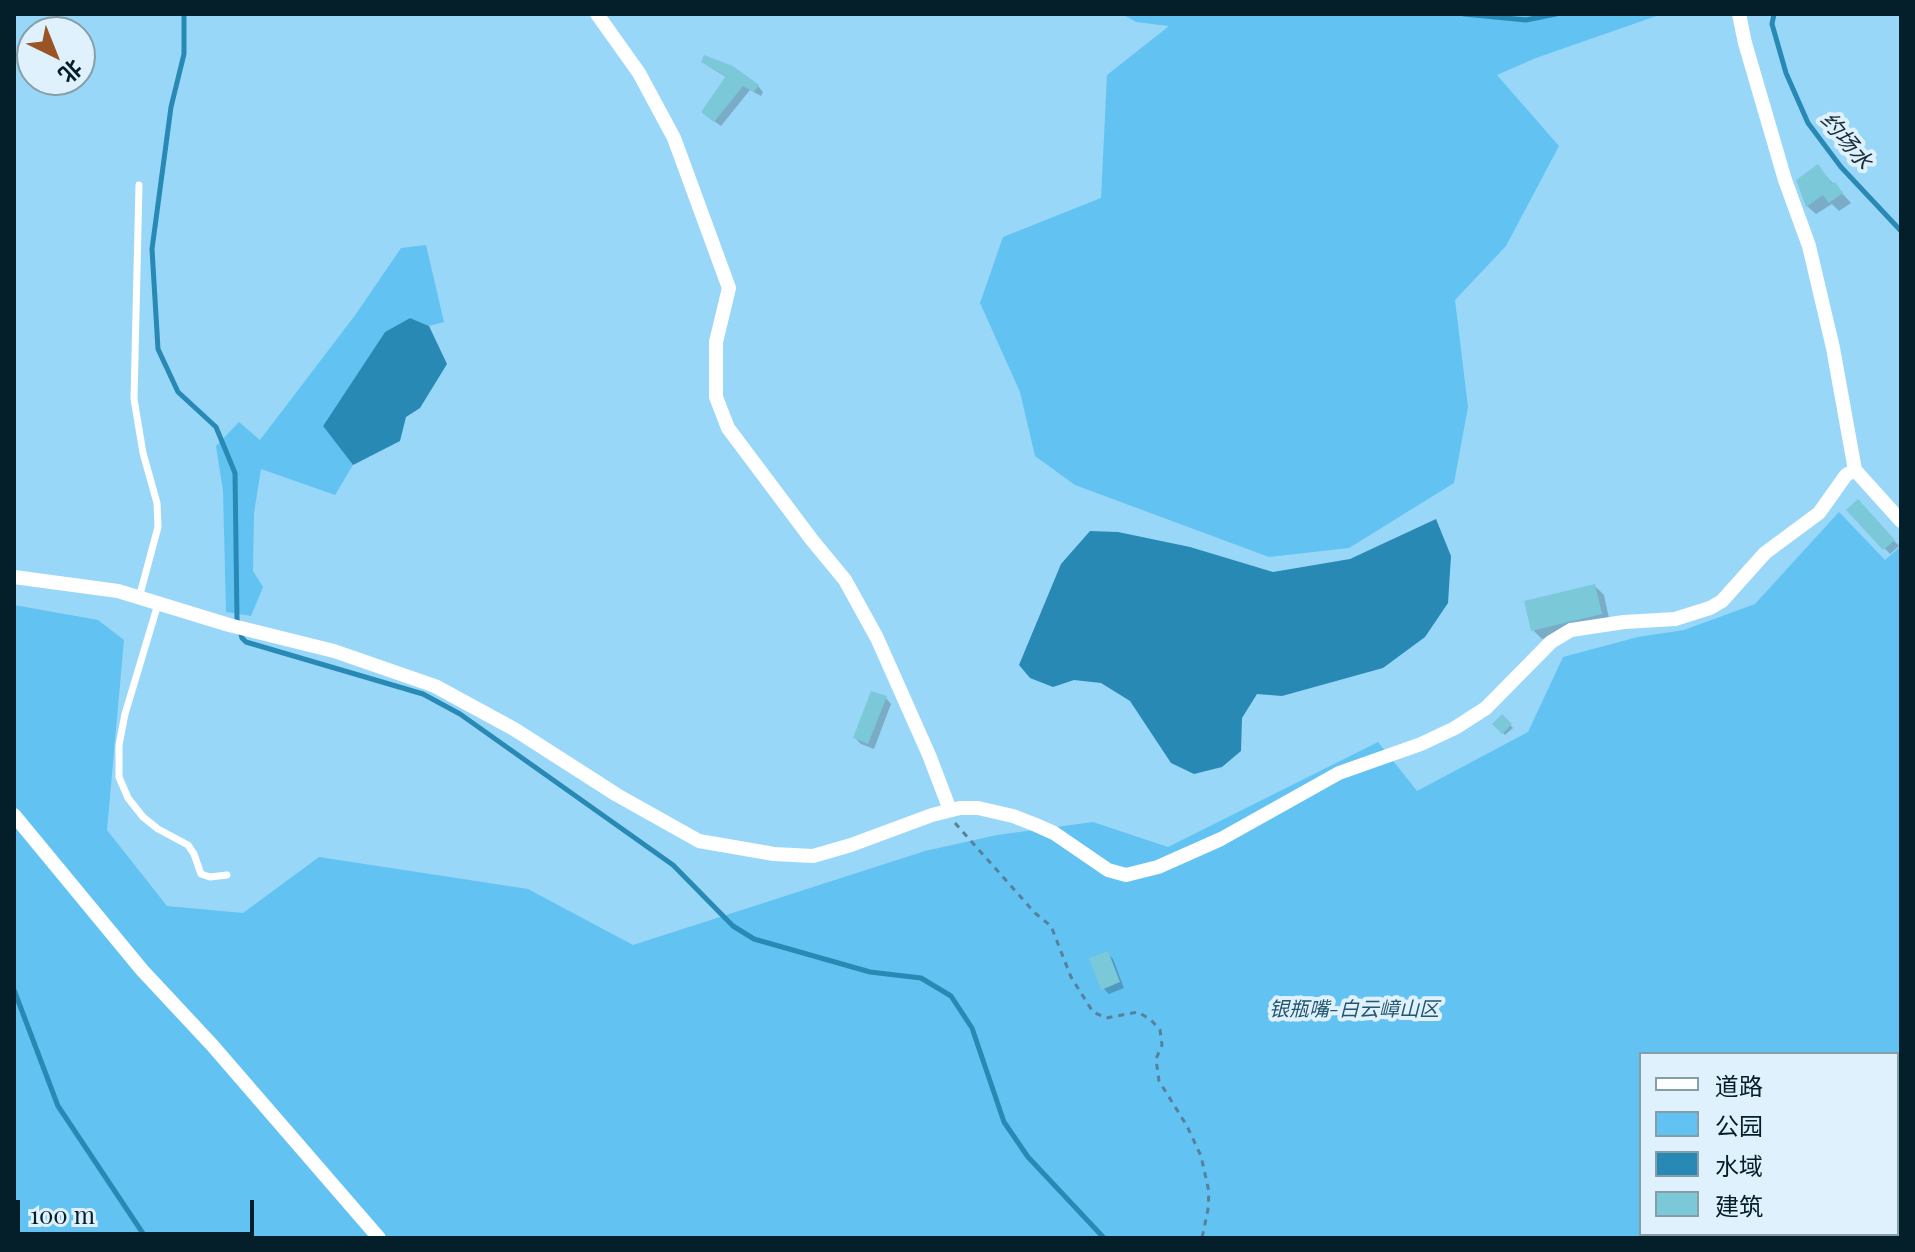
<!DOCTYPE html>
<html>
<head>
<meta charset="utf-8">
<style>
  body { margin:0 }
  #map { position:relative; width:1915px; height:1252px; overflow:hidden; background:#99d7f9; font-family:"Playfair Display","Noto Sans SC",serif }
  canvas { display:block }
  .frame { position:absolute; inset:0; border:16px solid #041e2a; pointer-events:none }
  .legend { position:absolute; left:1639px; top:1052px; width:260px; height:184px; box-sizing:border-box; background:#dff1fc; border:2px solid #879da8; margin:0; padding:10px 14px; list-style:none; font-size:24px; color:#041e2a }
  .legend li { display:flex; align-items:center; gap:16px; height:40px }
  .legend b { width:40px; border:2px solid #879da8 }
  .north { position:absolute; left:16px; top:16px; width:80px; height:80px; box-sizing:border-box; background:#dff1fc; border:2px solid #879da8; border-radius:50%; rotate:137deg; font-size:22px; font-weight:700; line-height:32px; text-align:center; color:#041e2a }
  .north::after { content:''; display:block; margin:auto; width:28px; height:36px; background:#995526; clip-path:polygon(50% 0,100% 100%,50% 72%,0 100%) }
  .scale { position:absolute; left:16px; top:1200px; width:238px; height:36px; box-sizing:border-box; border:4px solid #041e2a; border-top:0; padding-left:10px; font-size:24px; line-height:28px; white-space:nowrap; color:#041e2a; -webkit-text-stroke:6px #dff1fc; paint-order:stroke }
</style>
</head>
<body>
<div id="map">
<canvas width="1915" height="1252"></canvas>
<div class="frame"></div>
<ul class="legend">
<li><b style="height:10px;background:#fff"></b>道路</li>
<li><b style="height:22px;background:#62c2f2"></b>公园</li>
<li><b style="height:22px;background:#2889b5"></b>水域</li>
<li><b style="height:22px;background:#7bc8d8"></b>建筑</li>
</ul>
<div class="north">北</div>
<div class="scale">100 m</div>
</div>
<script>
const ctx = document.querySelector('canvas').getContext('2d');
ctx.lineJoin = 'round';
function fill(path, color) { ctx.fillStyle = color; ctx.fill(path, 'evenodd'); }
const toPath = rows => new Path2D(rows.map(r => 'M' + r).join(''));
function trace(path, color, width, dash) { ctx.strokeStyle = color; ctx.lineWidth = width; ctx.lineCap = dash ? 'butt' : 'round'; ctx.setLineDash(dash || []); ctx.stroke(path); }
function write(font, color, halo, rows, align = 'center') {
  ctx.font = font + ' "Playfair Display","Noto Sans SC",serif'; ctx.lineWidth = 8; ctx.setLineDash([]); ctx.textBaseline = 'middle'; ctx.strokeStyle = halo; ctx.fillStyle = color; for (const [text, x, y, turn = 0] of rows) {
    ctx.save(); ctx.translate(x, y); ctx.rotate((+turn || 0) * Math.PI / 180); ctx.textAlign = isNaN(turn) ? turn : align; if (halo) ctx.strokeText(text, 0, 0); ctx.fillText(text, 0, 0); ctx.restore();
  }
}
fill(toPath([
  [1122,14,1662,14,1536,58,1497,75,1559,146,1506,246,1455,300,1468,407,1454,483,1349,548,1269,557,1075,485,1035,456,1020,392,980,303,1003,237,1101,198,1107,75,1169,26,1136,22],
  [426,245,444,322,429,326,410,318,385,332,323,426,353,465,335,495,261,469,254,513,253,571,263,587,251,616,226,612,223,491,216,446,239,422,260,440,356,314,401,248],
  [1839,512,1885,560,1901,546,1901,1238,14,1238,14,605,98,620,124,640,107,830,167,906,243,913,319,857,528,889,633,945,925,851,997,835,1093,822,1168,847,1378,742,1417,791,1528,732,1563,657,1638,637,1684,630,1755,604],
  [1641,1054,1897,1054,1897,1234,1641,1234]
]), '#62c2f2');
fill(toPath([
  [410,318,429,326,447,364,420,408,406,417,400,441,353,465,323,426,385,332],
  [1436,519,1451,556,1448,603,1425,637,1383,668,1282,696,1257,694,1242,718,1241,751,1222,767,1194,774,1171,763,1130,701,1101,683,1074,680,1053,687,1030,678,1019,665,1061,564,1090,531,1118,532,1190,547,1273,572,1350,559]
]), '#2889b5');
fill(toPath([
  [706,65,758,86,763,92,761,96,750,90,721,126,710,118,728,78],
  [1818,167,1851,203,1839,211,1832,204,1816,214,1807,206],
  [1858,502,1899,546,1890,554,1849,510],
  [1595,586,1604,595,1610,623,1542,639,1533,630],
  [886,698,891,704,874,749,861,744,855,738],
  [1502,716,1513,728,1505,735,1494,724],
  [1107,953,1113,959,1124,988,1109,994,1103,988]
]), '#0003');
trace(toPath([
  [184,14,184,54,171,107,152,249,158,349,178,392,216,427,235,473,237,619,242,638,246,642,423,694,460,714,673,865,733,926,754,939,870,972,921,978,951,996,972,1028,1004,1122,1028,1157,1104,1238],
  [1464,14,1526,20,1556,14],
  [1774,14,1772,24,1786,73,1808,123,1841,167,1901,231],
  [14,990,58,1106,146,1238]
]), '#2889b5', 5);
fill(toPath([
  [704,55,733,66,759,85,754,92,743,86,714,122,701,112,726,76,701,62],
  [1818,164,1832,184,1835,182,1843,193,1829,203,1823,195,1806,207,1796,180],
  [1858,499,1895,540,1883,550,1846,510],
  [1595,584,1602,614,1531,631,1524,601],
  [871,691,887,696,868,744,853,738],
  [1502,714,1512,724,1502,734,1492,724],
  [1108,951,1120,982,1101,990,1089,958]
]), '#7bc8d8');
trace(toPath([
  [955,823,1035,913,1051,926,1071,977,1093,1012,1106,1018,1138,1012,1151,1020,1160,1030,1162,1045,1156,1059,1159,1081,1187,1126,1201,1156,1209,1192,1208,1209,1202,1238]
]), '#55829a', 3, [6, 6]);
trace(toPath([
  [139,185,134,399,143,453,157,503,158,527,139,598],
  [158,604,125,714,119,745,119,777,128,798,143,817,158,829,188,845,194,854,201,874,210,877,227,875]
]), '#fff', 7);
trace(toPath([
  [597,14,639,73,674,138,729,288,716,342,716,397,728,428,812,540,845,580,877,638,929,755,950,810],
  [1739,14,1745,43,1785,180,1809,246,1833,348,1855,470,1901,521],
  [14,577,118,591,229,625,334,651,435,686,514,729,617,795,699,841,774,854,813,856,851,845,932,815,960,808,978,808,1013,816,1036,825,1054,833,1108,870,1126,875,1158,867,1221,839,1339,773,1421,744,1455,728,1486,708,1551,642,1571,630,1624,622,1675,619,1710,608,1722,601,1765,553,1819,513,1846,475,1855,470],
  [14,815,142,970,212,1045,379,1238]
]), '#fff', 14);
write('italic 20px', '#24566e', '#dff1fc', [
  ["银瓶嘴-白云嶂山区",1354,1010]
]);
write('italic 22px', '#192d38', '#dff1fc', [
  ["约场水",1846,141,50]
]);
</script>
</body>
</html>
